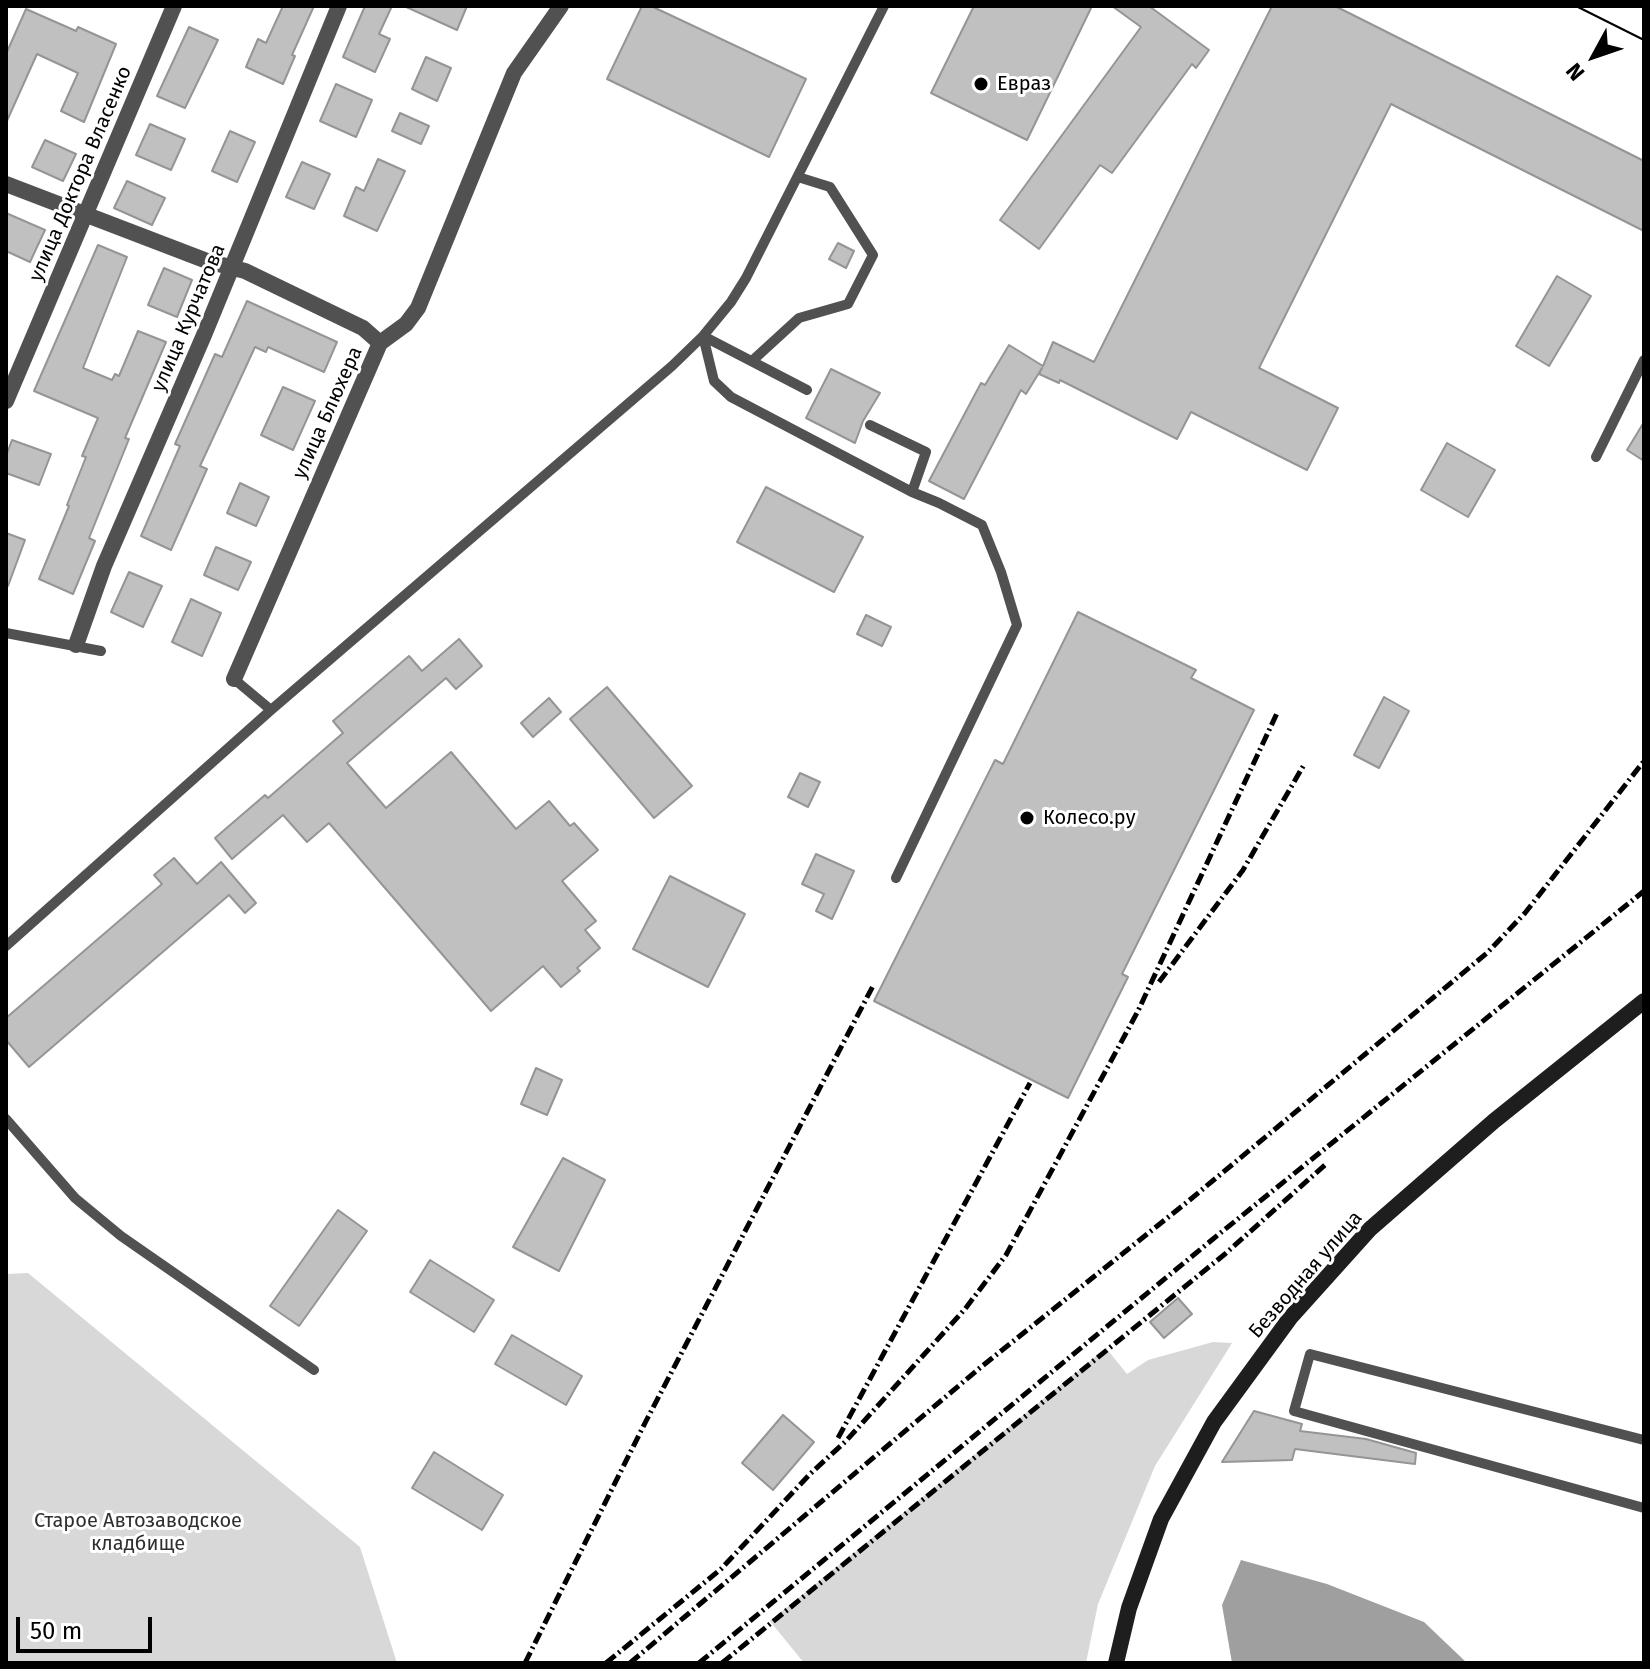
<!DOCTYPE html>
<html>
<head>
<meta charset="utf-8">
<style>
  body { margin:0 }
  #map { position:relative; width:1650px; height:1669px; overflow:hidden; background:#fff; font-family:"Fira Sans",sans-serif }
  canvas { display:block }
  .frame { position:absolute; inset:0; border:8px solid #000; pointer-events:none }
  .north { position:absolute; left:1554px; top:16px; width:80px; height:80px; -webkit-text-stroke:6px #fff; paint-order:stroke; rotate:230deg; font-size:22px; font-weight:700; line-height:32px; text-align:center; color:#000 }
  .north::after { content:''; display:block; margin:auto; width:28px; height:36px; background:#000; clip-path:polygon(50% 0,100% 100%,50% 72%,0 100%) }
  .scale { position:absolute; left:16px; top:1617px; width:136px; height:36px; box-sizing:border-box; border:4px solid #000; border-top:0; padding-left:10px; font-size:24px; line-height:28px; white-space:nowrap; color:#000; -webkit-text-stroke:6px #fff; paint-order:stroke }
</style>
</head>
<body>
<div id="map">
<canvas width="1650" height="1669"></canvas>
<div class="frame"></div>
<div class="north">N</div>
<div class="scale">50 m</div>
</div>
<script>
const ctx = document.querySelector('canvas').getContext('2d');
ctx.lineJoin = 'round';
function fill(path, color) { ctx.fillStyle = color; ctx.fill(path, 'evenodd'); }
const toPath = rows => new Path2D(rows.map(r => 'M' + r).join(''));
function trace(path, color, width, dash) { ctx.strokeStyle = color; ctx.lineWidth = width; ctx.lineCap = dash ? 'butt' : 'round'; ctx.setLineDash(dash || []); ctx.stroke(path); }
function write(font, color, halo, rows, align = 'center') {
  ctx.font = font + ' "Fira Sans",sans-serif'; ctx.lineWidth = 6; ctx.setLineDash([]); ctx.textBaseline = 'middle'; ctx.strokeStyle = halo; ctx.fillStyle = color; for (const [text, x, y, turn = 0] of rows) {
    ctx.save(); ctx.translate(x, y); ctx.rotate((+turn || 0) * Math.PI / 180); ctx.textAlign = isNaN(turn) ? turn : align; if (halo) ctx.strokeText(text, 0, 0); ctx.fillText(text, 0, 0); ctx.restore();
  }
}
fill(toPath([
  [28,1273,360,1547,397,1663,6,1663,6,1274],
  [1213,1342,1232,1343,1155,1466,1098,1604,1086,1663,804,1663,770,1621,1106,1348,1127,1374,1148,1360]
]), '#d8d8d8');
fill(toPath([
  [1241,1560,1327,1584,1424,1622,1467,1663,1232,1663,1222,1605]
]), '#9f9f9f');
const building = toPath([
  [283,6,314,6,292,55,295,56,283,84,246,67,258,39,266,43,283,6],
  [365,6,392,6,379,34,390,39,375,72,343,57,365,6],
  [404,6,467,6,457,30,404,6],
  [642,6,651,6,806,79,769,157,607,79,642,6],
  [974,6,1092,6,1027,140,931,93,974,6],
  [1112,6,1149,6,1209,50,1196,68,1192,64,1112,173,1100,165,1039,249,1000,220,1141,27,1112,6],
  [1272,6,1335,6,1644,161,1644,231,1391,104,1259,368,1338,408,1307,470,1191,412,1177,439,1060,380,1059,383,1039,374,1042,368,1026,394,1021,390,964,499,929,481,981,383,985,385,1009,345,1043,366,1053,342,1094,362,1272,6],
  [26,9,76,31,78,27,116,44,84,122,61,111,78,73,37,54,6,123,6,54,26,9],
  [189,27,218,40,185,108,157,96,189,27],
  [426,57,451,68,437,101,412,89,426,57],
  [336,84,372,100,356,137,320,121,336,84],
  [400,113,429,126,421,144,392,131,400,113],
  [150,124,185,139,171,170,136,155,150,124],
  [230,131,255,142,237,182,212,171,230,131],
  [45,140,76,154,63,181,32,167,45,140],
  [378,159,405,171,377,231,344,216,356,187,364,191,378,159],
  [302,162,330,174,314,209,286,197,302,162],
  [127,181,165,198,152,225,114,208,127,181],
  [6,213,45,230,30,262,6,251,6,213],
  [838,243,854,251,846,268,829,259,838,243],
  [98,245,127,257,83,368,112,380,115,374,119,376,138,331,166,342,125,438,129,439,89,538,95,541,73,594,39,579,69,506,67,505,86,457,82,456,98,418,34,391,98,245],
  [164,268,192,280,177,317,148,305,164,268],
  [1557,276,1591,296,1549,366,1516,346,1557,276],
  [247,301,337,342,324,372,268,347,266,352,255,347,200,466,207,469,171,550,141,536,180,446,175,444,215,354,222,357,247,301],
  [831,369,880,393,863,421,855,443,806,418,831,369],
  [283,387,315,401,293,450,261,435,283,387],
  [1644,422,1644,461,1627,450,1644,422],
  [12,440,51,454,39,485,6,473,6,456,12,440],
  [1447,443,1495,470,1468,517,1421,490,1447,443],
  [240,483,269,497,256,526,227,513,240,483],
  [766,487,863,537,834,592,737,542,766,487],
  [6,533,25,540,8,586,6,586,6,533],
  [216,547,251,562,238,590,204,575,216,547],
  [129,572,162,586,143,627,111,612,129,572],
  [191,599,221,613,202,656,172,642,191,599],
  [1078,612,1196,670,1191,678,1254,710,1122,974,1128,977,1068,1098,874,1001,995,760,1003,764,1078,612],
  [866,615,891,627,882,646,857,634,866,615],
  [459,639,482,666,456,689,446,678,347,763,386,808,451,752,516,829,549,801,570,826,574,823,598,850,562,881,596,921,585,930,600,948,577,968,580,971,561,987,543,966,491,1011,329,823,307,842,283,815,232,859,215,838,265,795,268,798,343,733,333,721,409,656,422,671,459,639],
  [607,687,692,786,654,818,570,719,607,687],
  [1384,697,1409,711,1379,768,1354,755,1384,697],
  [549,698,561,712,533,737,521,723,549,698],
  [800,773,820,782,808,807,788,797,800,773],
  [816,854,854,871,832,919,816,911,824,894,802,884,816,854],
  [174,858,197,884,221,862,256,903,245,913,229,895,29,1067,6,1040,6,1018,162,884,154,875,174,858],
  [670,876,745,914,708,987,633,949,670,876],
  [536,1068,562,1080,547,1115,521,1104,536,1068],
  [563,1158,605,1180,559,1271,513,1247,563,1158],
  [338,1210,367,1231,299,1326,270,1306,338,1210],
  [430,1260,494,1300,474,1332,410,1292,430,1260],
  [1178,1298,1192,1314,1164,1338,1150,1322,1178,1298],
  [512,1335,582,1376,566,1405,495,1364,512,1335],
  [1254,1411,1302,1424,1300,1431,1366,1439,1416,1453,1415,1464,1295,1449,1292,1460,1222,1462,1254,1411],
  [783,1415,814,1442,773,1490,742,1463,783,1415],
  [434,1452,503,1495,482,1530,412,1488,434,1452]
]);
fill(building, '#c0c0c0');
trace(building, '#959595', 2);
trace(toPath([
  [752,361,799,318,848,304,873,255,830,187,798,177],
  [807,390,703,336,714,381,731,397,912,492,939,503,982,525,1001,572,1017,625,896,878],
  [870,425,926,452,912,492],
  [1596,457,1644,360],
  [6,633,101,651],
  [234,679,271,710],
  [6,946,271,710,672,366,703,336,731,302,746,278,884,6],
  [6,1119,75,1198,121,1236,314,1370],
  [1644,1440,1310,1354,1294,1411,1644,1508]
]), '#515151', 10);
trace(toPath([
  [6,184,207,261,245,271,363,328,380,343],
  [6,401,174,6],
  [76,645,104,566,204,335,339,6],
  [234,679,380,343,406,324,418,308,514,73,561,6]
]), '#515151', 16);
trace(toPath([
  [1116,1663,1129,1608,1161,1519,1214,1422,1290,1318,1370,1229,1494,1121,1644,1001]
]), '#1e1e1e', 16);
trace(toPath([
  [1576,6,1644,40]
]), '#000', 2);
trace(toPath([
  [1159,982,1243,870,1305,763],
  [838,1438,1030,1083],
  [525,1663,645,1423,874,984],
  [606,1663,721,1569,810,1474,846,1441,965,1309,1006,1255,1138,1011,1278,711],
  [630,1663,981,1367,1186,1203,1487,953,1525,913,1644,761],
  [699,1663,1213,1239,1644,891],
  [722,1663,1225,1254,1326,1164]
]), '#000', 5, [12, 4, 2, 4]);
for (const [x, y, r, color] of [
  [981,84,8,"#000"],
  [1027,818,8,"#000"]
]) { const dot = new Path2D(); dot.arc(x, y, r, 0, 2 * Math.PI); ctx.fillStyle = color; ctx.fill(dot); trace(dot, '#fff', 3); }
write('20px', '#000', '#fff', [
  ["Евраз",997,84],
  ["Колесо.ру",1043,818]
], 'left');
write('20px', '#000', '#fff', [
  ["улица Доктора Власенко",81,174,-67],
  ["улица Курчатова",189,318,-67],
  ["улица Блюхера",328,413,-66],
  ["Безводная улица",1306,1275,-49]
]);
write('20px', '#2f2f2f', '#fff', [
  ["Старое Автозаводское",138,1521],
  ["кладбище",138,1544]
]);
</script>
</body>
</html>
